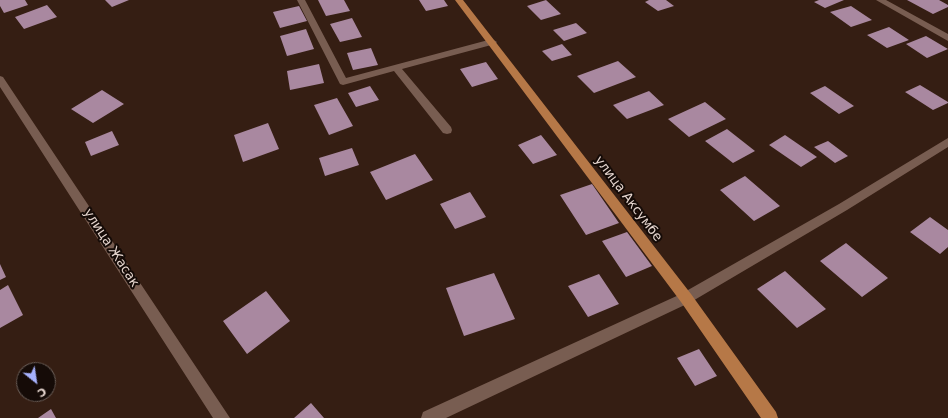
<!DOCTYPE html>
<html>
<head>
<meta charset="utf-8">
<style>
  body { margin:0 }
  #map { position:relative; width:948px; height:418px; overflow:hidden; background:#351e13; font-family:"DejaVu Sans",sans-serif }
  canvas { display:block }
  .north { position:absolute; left:16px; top:362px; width:40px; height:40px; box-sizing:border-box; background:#150b07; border:1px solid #695d57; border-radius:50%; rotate:150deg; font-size:11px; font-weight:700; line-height:16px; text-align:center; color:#e7d7d0 }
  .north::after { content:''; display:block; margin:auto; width:14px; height:18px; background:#a6b1fc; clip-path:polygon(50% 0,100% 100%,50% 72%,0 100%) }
</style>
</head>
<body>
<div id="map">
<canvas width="948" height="418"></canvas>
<div class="north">С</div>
</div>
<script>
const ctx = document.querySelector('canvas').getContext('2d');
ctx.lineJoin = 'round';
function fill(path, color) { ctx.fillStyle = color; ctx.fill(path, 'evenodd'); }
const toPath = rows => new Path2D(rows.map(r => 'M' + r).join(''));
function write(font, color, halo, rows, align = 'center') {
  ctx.font = font + ' "DejaVu Sans",sans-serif'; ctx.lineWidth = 4; ctx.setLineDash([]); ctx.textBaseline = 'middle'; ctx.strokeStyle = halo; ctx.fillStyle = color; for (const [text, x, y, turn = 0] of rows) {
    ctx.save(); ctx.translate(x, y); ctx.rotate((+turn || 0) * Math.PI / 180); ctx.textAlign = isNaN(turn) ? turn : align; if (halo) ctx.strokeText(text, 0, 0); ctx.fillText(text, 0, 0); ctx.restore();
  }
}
fill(toPath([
  [0,0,25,0,28,5,4,13,0,6],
  [105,0,129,0,112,7],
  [318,0,344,0,350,11,326,16],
  [419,0,444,0,448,6,426,11],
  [546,0,561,14,541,20,527,6],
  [649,0,666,0,674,6,658,11,645,2],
  [819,0,844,0,825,8,814,2],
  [907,0,939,0,948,5,948,7,933,14],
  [47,5,57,17,24,29,15,17],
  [299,6,307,21,280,28,273,12],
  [851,6,872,20,851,27,830,12],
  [352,18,362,37,340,42,330,24],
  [576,23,587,33,564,41,553,30],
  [889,27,909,40,887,48,867,35],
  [306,29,314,49,287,56,280,36],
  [926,36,948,49,927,58,906,44],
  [562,44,572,55,552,61,542,51],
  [371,48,378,65,353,70,347,53],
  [618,61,636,77,594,93,577,76],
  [486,62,498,79,472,87,460,69],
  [319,64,324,83,290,90,287,71],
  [920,85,948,102,948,103,933,110,905,92],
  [370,86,379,100,356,107,348,93],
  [825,86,854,106,839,114,810,93],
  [102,90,124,104,93,123,71,109],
  [649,91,664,105,627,119,613,105],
  [337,98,353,126,329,135,314,105],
  [705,102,726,119,689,137,668,119],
  [268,123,279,149,243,162,234,135],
  [727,129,755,151,733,163,705,141],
  [112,131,119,145,91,156,85,142],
  [541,135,557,155,533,164,518,145],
  [785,135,817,157,801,167,769,145],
  [828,141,848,156,835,163,814,147],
  [352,148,359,165,325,176,319,158],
  [415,154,433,180,386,200,370,172],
  [745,176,780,206,754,221,720,190],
  [592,184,619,223,586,235,560,195],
  [470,192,486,217,455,229,440,204],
  [930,217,948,230,948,247,940,254,910,232],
  [627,232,652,266,626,277,602,241],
  [846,243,888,278,862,297,820,261],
  [0,264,6,277,0,280],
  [785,271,826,309,797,328,757,289],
  [494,273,515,319,464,336,446,288],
  [599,274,619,304,588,317,568,286],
  [8,285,23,315,0,328,0,290],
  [266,291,290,321,247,354,223,321],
  [699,349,717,376,695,386,677,358],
  [311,403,324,418,294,418],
  [51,409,56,418,38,418]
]), '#a988a0');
fill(toPath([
  [297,0,305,0,346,78,492,39,497,42,495,44,402,69,451,127,452,130,451,133,447,134,443,133,394,71,343,85,340,84,297,0],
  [876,0,886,0,948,34,948,41,876,0],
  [0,76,3,77,230,418,213,418,0,87,0,76],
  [948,138,948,147,847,210,691,302,446,418,421,418,423,412,681,294,839,204,948,138]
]), '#785d51');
fill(toPath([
  [455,0,463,0,691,294,776,412,778,418,761,418,681,302,455,0]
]), '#b67847');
write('13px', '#e7d7d0', '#150b07', [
  ["улица Аксумбе",628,199,53],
  ["улица Жасак",111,248,57]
]);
</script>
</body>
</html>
